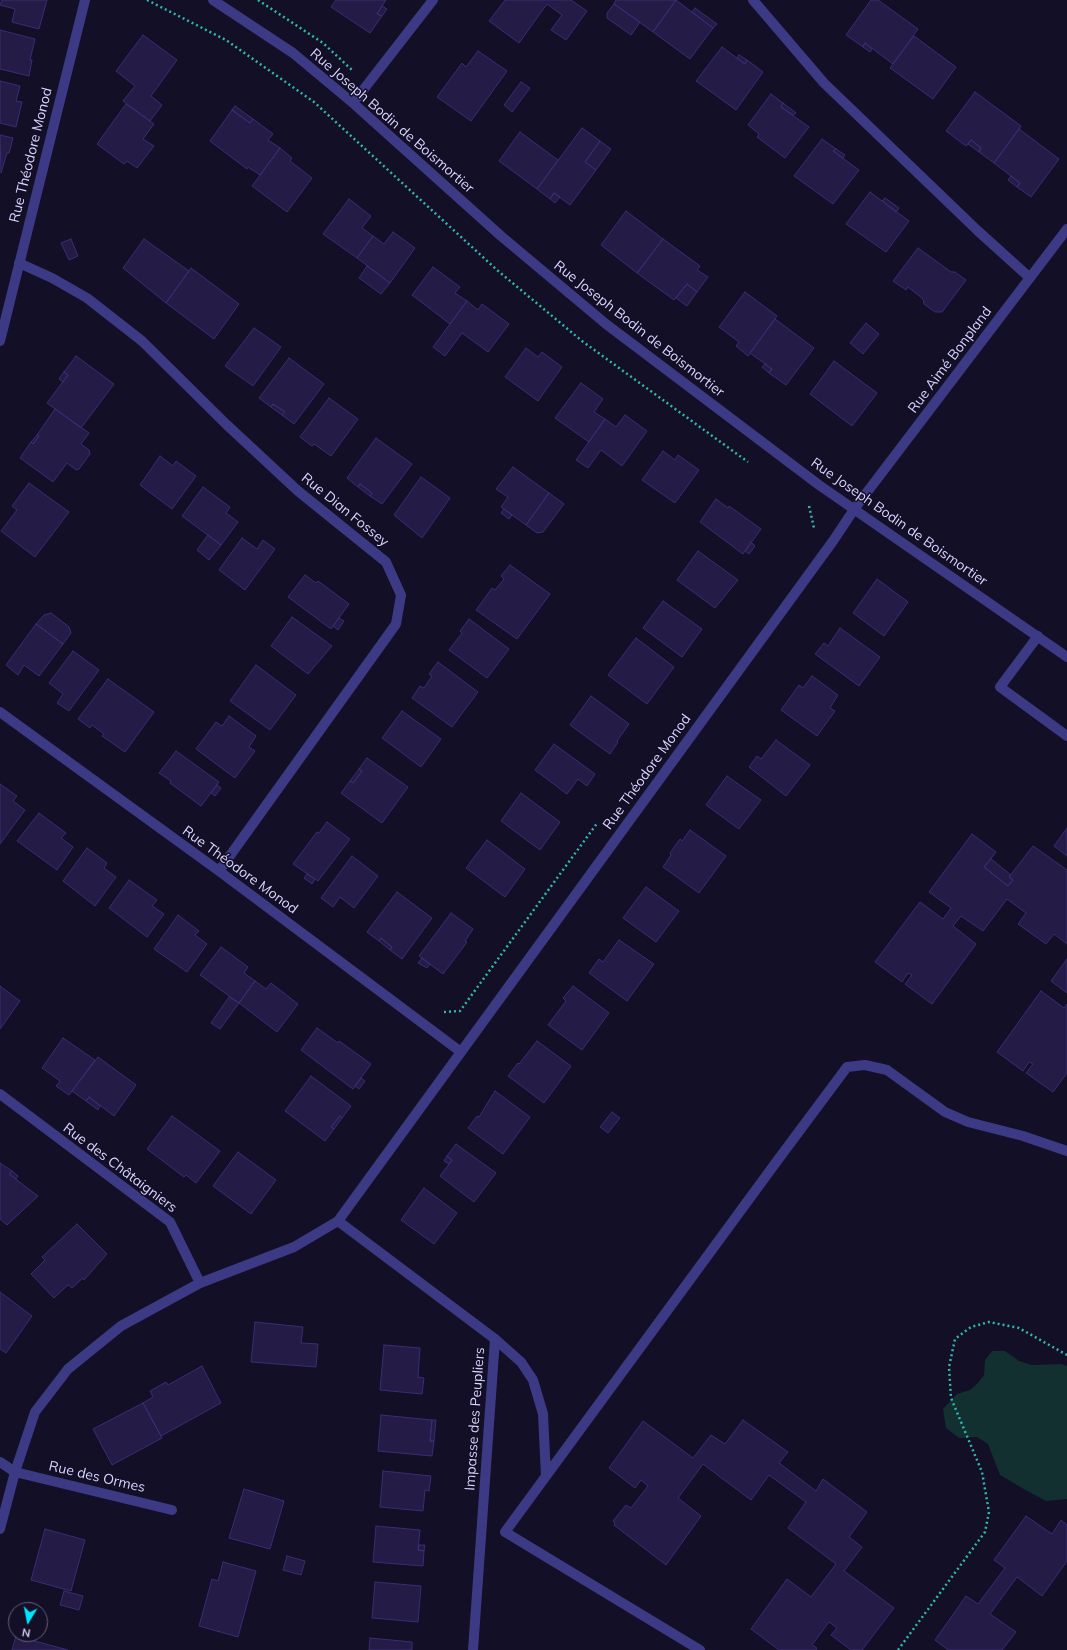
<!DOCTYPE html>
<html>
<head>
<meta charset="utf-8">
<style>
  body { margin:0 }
  #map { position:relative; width:1067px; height:1650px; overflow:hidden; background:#130f26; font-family:Mulish,sans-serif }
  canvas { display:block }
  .north { position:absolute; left:8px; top:1602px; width:40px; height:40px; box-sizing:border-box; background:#130f26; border:1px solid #625e7d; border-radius:50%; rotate:190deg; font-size:11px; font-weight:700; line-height:16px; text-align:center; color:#d9d4ff }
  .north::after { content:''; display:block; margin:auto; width:14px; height:18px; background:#00e5ff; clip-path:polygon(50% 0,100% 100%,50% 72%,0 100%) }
</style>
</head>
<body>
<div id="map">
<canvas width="1067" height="1650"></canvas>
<div class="north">N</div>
</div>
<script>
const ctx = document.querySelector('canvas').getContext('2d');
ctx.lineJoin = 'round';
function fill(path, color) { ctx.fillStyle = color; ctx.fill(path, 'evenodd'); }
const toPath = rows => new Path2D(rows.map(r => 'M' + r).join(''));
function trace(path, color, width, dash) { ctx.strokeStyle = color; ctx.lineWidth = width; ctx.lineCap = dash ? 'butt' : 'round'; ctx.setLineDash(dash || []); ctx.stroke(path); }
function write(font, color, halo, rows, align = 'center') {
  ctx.font = font + ' Mulish,sans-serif'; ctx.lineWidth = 3; ctx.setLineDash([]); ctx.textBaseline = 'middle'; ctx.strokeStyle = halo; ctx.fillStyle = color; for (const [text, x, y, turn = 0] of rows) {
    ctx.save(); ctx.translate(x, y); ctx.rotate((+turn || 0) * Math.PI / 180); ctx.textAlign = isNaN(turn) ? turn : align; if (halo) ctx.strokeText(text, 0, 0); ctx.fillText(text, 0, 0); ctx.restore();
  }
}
fill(toPath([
  [992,1351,1005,1351,1019,1361,1032,1365,1061,1364,1067,1366,1067,1499,1046,1501,1022,1488,1000,1475,988,1444,977,1437,959,1438,946,1428,943,1409,957,1394,970,1390,977,1384,984,1375,985,1360]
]), '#12302f');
const building = toPath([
  [2,0,47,0,39,29,12,22,15,9,0,5,2,0],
  [336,0,386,0,377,14,382,16,370,33,331,7,336,0],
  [505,0,571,0,587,11,566,40,551,30,562,15,547,4,519,43,489,21,505,0],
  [616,0,676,0,653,32,614,4,616,0],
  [676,0,713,28,690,59,653,32,676,0],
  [871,0,878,0,918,29,893,64,865,43,863,47,846,35,871,0],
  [614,4,640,22,631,35,607,18,607,13,614,4],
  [382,6,387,9,382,16,377,14,382,6],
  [695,8,717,24,713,28,692,12,695,8],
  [0,30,35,39,30,60,32,60,29,76,0,69,0,30],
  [143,35,177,60,151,96,162,105,150,121,123,101,135,86,116,71,143,35],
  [914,36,956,67,933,99,890,68,914,36],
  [865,43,872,49,870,52,863,47,865,43],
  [722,47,745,64,747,60,763,72,736,110,696,81,722,47],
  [478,51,507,71,471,121,437,97,462,63,466,67,478,51],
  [739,55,747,60,745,64,737,58,739,55],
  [0,81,20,86,16,101,22,102,16,127,0,123,0,81],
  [521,82,530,88,512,112,504,105,521,82],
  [975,92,1021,126,994,163,979,152,981,148,971,140,966,146,946,131,975,92],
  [771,94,783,103,781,107,809,127,785,158,757,137,759,134,748,125,771,94],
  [783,103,796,113,793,115,781,107,783,103],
  [126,104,154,124,143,139,154,146,137,168,127,161,124,164,97,144,126,104],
  [235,106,253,119,250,123,232,110,235,106],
  [232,110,250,123,253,119,273,134,268,140,280,148,260,175,248,167,247,169,210,141,232,110],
  [582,128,600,141,585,162,596,170,570,205,554,193,550,199,537,189,582,128],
  [1019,129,1059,159,1031,197,1017,187,1020,183,994,163,1019,129],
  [520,132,558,160,537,189,499,161,520,132],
  [0,135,13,138,9,153,7,153,1,173,0,135],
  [822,139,836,149,833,151,859,170,833,204,794,176,822,139],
  [971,140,981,148,979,152,968,144,971,140],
  [600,141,611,149,596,170,585,162,600,141],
  [280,148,292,158,290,161,312,178,287,212,252,186,280,148],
  [836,149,845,155,843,158,833,151,836,149],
  [1011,176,1020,183,1017,187,1008,180,1011,176],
  [870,192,909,221,886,252,846,224,870,192],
  [554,193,560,197,555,203,550,199,554,193],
  [885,198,899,208,896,212,882,201,885,198],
  [349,199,371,216,362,228,373,236,357,258,323,234,349,199],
  [626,211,663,239,637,273,601,245,626,211],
  [393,232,415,248,390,283,357,258,373,236,384,244,393,232],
  [71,239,78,256,69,260,61,243,71,239],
  [144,239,189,271,166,303,123,268,144,239],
  [663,239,700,266,697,270,708,277,697,292,687,284,674,300,637,273,663,239],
  [918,248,951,272,955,272,966,280,942,312,935,312,924,304,923,299,908,287,906,290,893,281,918,248],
  [367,266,390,283,381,294,359,278,367,266],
  [433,267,460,287,455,293,467,301,450,324,412,295,433,267],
  [191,268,239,304,214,339,166,303,191,268],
  [687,284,697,292,687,306,676,298,687,284],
  [745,292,777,316,748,356,736,346,739,342,719,327,745,292],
  [467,301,478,310,482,304,509,324,488,352,462,333,445,356,433,347,467,301],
  [775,319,814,348,786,385,769,373,772,369,750,353,775,319],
  [866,323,879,334,863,354,850,343,866,323],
  [254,328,281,347,253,386,225,366,254,328],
  [526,348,538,357,542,352,562,367,538,401,505,377,526,348],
  [76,356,114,384,81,428,47,403,68,375,64,372,76,356],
  [289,358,324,384,294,424,282,415,285,412,273,404,271,407,259,398,289,358],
  [834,361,877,393,852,426,810,394,834,361],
  [765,364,772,369,769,373,762,367,765,364],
  [64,372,68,375,63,382,59,379,64,372],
  [581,383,603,399,594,412,605,419,589,442,555,418,581,383],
  [329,398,358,419,331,456,314,444,312,446,300,437,329,398],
  [273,404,285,412,282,415,271,407,273,404],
  [55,409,89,433,81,444,89,450,90,454,79,469,76,470,67,463,53,482,20,458,31,442,33,444,39,436,37,435,55,409],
  [625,415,647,431,622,466,601,450,588,468,576,460,605,419,616,427,625,415],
  [37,435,39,436,33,444,31,442,37,435],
  [376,438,412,464,382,504,370,496,372,493,360,484,358,487,347,478,376,438],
  [663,451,675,460,678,455,699,470,675,503,642,480,663,451],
  [160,456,173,466,176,461,196,476,172,509,140,485,160,456],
  [513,467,549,493,526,525,501,507,508,497,496,489,513,467],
  [421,477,450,498,422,538,394,515,421,477],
  [29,483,69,512,35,557,1,531,17,510,12,506,29,483],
  [360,484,372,493,370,496,358,487,360,484],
  [203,487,230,507,226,513,238,522,221,545,182,516,203,487],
  [549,493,564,504,543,532,537,533,526,525,549,493],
  [716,499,728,508,729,506,761,529,743,554,700,522,716,499],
  [504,509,512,515,509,519,501,513,504,509],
  [208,535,221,545,209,560,197,550,208,535],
  [242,538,257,549,263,540,275,549,245,590,219,570,242,538],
  [751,542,755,546,749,554,745,551,751,542],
  [698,551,738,580,715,608,677,580,698,551],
  [510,565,550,594,517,639,476,610,492,588,495,590,504,579,501,576,510,565],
  [305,575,316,583,318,581,349,604,331,629,288,597,305,575],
  [877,579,908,602,884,636,853,613,877,579],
  [663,601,702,629,682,657,643,628,663,601],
  [51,613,69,627,71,633,63,644,36,624,44,615,51,613],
  [292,617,332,646,308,674,271,646,292,617],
  [339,618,344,621,338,630,333,626,339,618],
  [469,619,509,649,487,678,449,650,462,633,460,631,469,619],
  [36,624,63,644,39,676,24,665,18,675,6,665,36,624],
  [840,628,880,657,859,686,815,654,824,643,828,646,840,628],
  [636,638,674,667,647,704,608,675,636,638],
  [73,651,99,670,69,711,57,703,63,694,49,683,73,651],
  [438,662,478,692,452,727,412,698,420,686,424,688,432,676,429,674,438,662],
  [256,665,296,695,270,730,230,701,256,665],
  [812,676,838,695,830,708,835,711,817,736,781,710,799,685,803,688,812,676],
  [108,679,154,712,125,752,102,736,104,734,92,725,90,728,78,719,108,679],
  [591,696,629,724,617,741,618,742,610,754,570,725,591,696],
  [402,711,441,739,421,767,382,738,402,711],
  [229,716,256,736,249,747,255,751,235,778,196,749,216,722,222,726,229,716],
  [776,740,810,765,786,796,749,767,757,756,761,759,776,740],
  [554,744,595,774,587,786,578,779,567,794,535,770,554,744],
  [176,751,219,782,201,806,170,783,171,781,159,773,176,751],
  [367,758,408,787,382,823,341,793,350,781,353,783,362,771,359,769,367,758],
  [359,769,362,771,353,783,350,781,359,769],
  [727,776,761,800,739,829,706,805,727,776],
  [0,784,17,796,13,801,25,810,0,844,0,784],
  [217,785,221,788,215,796,211,793,217,785],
  [521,793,560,822,540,850,501,821,521,793],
  [39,813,66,833,61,838,73,847,57,870,17,841,39,813],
  [327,822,350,839,318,881,293,864,317,832,319,833,327,822],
  [1067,828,1067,856,1054,846,1067,828],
  [690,830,726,856,699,893,663,867,671,855,670,853,680,839,682,841,690,830],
  [972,834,996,852,984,867,1008,886,1013,880,1009,877,1033,846,1067,870,1067,944,1054,934,1046,944,1018,924,1026,913,1007,899,983,931,961,916,953,926,976,944,932,1004,905,984,912,975,908,973,902,982,875,962,920,902,943,919,951,908,929,892,972,834],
  [487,840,525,869,505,897,466,868,487,840],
  [87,848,107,863,104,868,116,877,95,906,63,881,87,848],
  [352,856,378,876,354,908,340,897,333,907,321,898,352,856],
  [991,859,1011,875,1009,877,1013,880,1008,886,984,867,991,859],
  [307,874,315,879,312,884,304,878,307,874],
  [129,880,157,900,152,906,164,914,147,937,109,908,129,880],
  [646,887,679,911,656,942,623,918,646,887],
  [397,892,432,918,402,959,390,950,392,947,381,938,379,941,367,932,397,892],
  [451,913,473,929,465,941,467,942,443,974,419,956,451,913],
  [178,915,199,931,195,935,207,944,187,972,154,949,178,915],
  [381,938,392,947,390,950,379,941,381,938],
  [619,940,654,964,627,1001,589,973,599,959,603,962,619,940],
  [221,947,248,967,244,973,255,981,239,1003,200,975,221,947],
  [422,958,430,964,427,968,418,963,422,958],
  [1067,959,1067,993,1051,981,1067,959],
  [255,981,266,989,271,983,298,1004,277,1032,239,1003,255,981],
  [0,986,20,1001,0,1029,0,986],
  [573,986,609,1013,582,1050,548,1025,566,1001,563,998,573,986],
  [1041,991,1064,1008,1067,1004,1067,1073,1053,1092,1026,1073,1033,1064,1029,1062,1023,1071,997,1052,1041,991],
  [229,997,239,1003,220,1029,211,1023,229,997],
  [317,1028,338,1043,339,1041,371,1064,353,1089,301,1050,317,1028],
  [63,1038,95,1060,69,1095,56,1086,60,1081,42,1068,63,1038],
  [537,1041,571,1066,544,1103,508,1076,518,1063,519,1064,537,1041],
  [98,1057,136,1085,114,1116,89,1097,86,1101,72,1091,98,1057],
  [311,1076,351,1106,342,1118,340,1116,331,1127,334,1129,325,1141,285,1111,311,1076],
  [361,1078,365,1081,359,1089,355,1086,361,1078],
  [495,1091,530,1117,503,1154,468,1128,477,1116,479,1117,495,1091],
  [89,1097,100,1106,98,1110,86,1101,89,1097],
  [612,1112,620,1118,608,1133,600,1127,612,1112],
  [172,1116,220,1151,196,1183,186,1175,184,1177,147,1149,172,1116],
  [340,1116,342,1118,334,1129,331,1127,340,1116],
  [456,1144,496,1173,474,1202,440,1176,452,1160,447,1156,456,1144],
  [238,1152,276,1180,251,1214,213,1186,238,1152],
  [447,1156,452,1160,449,1164,444,1161,447,1156],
  [0,1163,12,1171,9,1174,38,1196,7,1225,0,1219,0,1163],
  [12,1171,18,1176,16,1179,9,1174,12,1171],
  [424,1188,457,1213,434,1244,401,1220,424,1188],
  [77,1224,107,1254,84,1280,83,1278,72,1288,68,1285,54,1298,31,1274,45,1260,42,1257,77,1224],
  [0,1292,32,1316,6,1353,0,1349,0,1292],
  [255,1322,303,1327,301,1343,318,1344,316,1367,251,1362,255,1322],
  [384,1345,420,1348,418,1377,424,1378,422,1394,380,1390,384,1345],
  [202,1366,221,1403,161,1436,143,1403,153,1397,150,1391,166,1382,168,1385,202,1366],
  [143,1403,162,1438,112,1465,93,1429,143,1403],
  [381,1415,432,1420,430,1441,434,1441,432,1456,378,1451,381,1415],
  [432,1420,436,1420,434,1441,430,1441,432,1420],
  [743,1420,788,1452,779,1463,816,1491,823,1479,867,1512,849,1537,862,1547,844,1571,894,1608,862,1650,851,1650,831,1635,837,1628,829,1622,812,1645,817,1648,816,1650,779,1650,751,1629,787,1579,811,1597,836,1564,788,1528,806,1502,769,1475,751,1500,703,1464,678,1498,701,1516,666,1565,614,1525,615,1523,613,1521,626,1505,631,1508,648,1486,641,1480,635,1488,609,1468,643,1421,693,1458,711,1435,725,1444,743,1420],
  [383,1471,431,1476,429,1491,425,1490,423,1511,380,1507,383,1471],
  [244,1489,284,1501,270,1549,229,1538,244,1489],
  [1026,1516,1052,1534,1061,1520,1067,1525,1067,1561,1042,1596,1017,1577,990,1614,1016,1632,1002,1650,948,1650,935,1640,966,1596,978,1604,1005,1568,994,1560,1026,1516],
  [376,1526,420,1530,418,1550,424,1551,423,1566,373,1562,376,1526],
  [45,1529,85,1540,71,1591,31,1580,45,1529],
  [419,1545,425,1545,424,1551,418,1550,419,1545],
  [287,1556,305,1561,301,1575,283,1570,287,1556],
  [223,1562,256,1571,238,1637,199,1626,212,1579,218,1581,223,1562],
  [375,1582,421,1586,418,1622,372,1618,375,1582],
  [64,1591,83,1596,79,1610,60,1605,64,1591],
  [16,1636,68,1650,12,1650,16,1636],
  [370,1638,412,1642,412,1650,369,1650,370,1638]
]);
fill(building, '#241b47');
trace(building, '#3b2d73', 1);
trace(toPath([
  [147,0,226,40,314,102,497,270,582,341,748,462],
  [258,0,323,43,352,70],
  [809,506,814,528],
  [444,1012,460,1011,598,822],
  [898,1650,985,1532,989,1512,982,1472,951,1398,949,1367,955,1339,971,1327,989,1322,1019,1328,1067,1355]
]), '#2fb8b0', 2.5, [2, 3]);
trace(toPath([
  [1038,636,1000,687,1067,736],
  [495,1339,521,1362,533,1380,543,1414,546,1476],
  [700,1650,505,1532,777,1161,847,1067,865,1065,887,1070,945,1112,968,1122,1023,1136,1067,1151]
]), '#3d3a85', 10);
trace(toPath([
  [213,0,293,53,353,103,501,236,606,324,819,485,1067,657],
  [753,0,824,83,978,231,1030,278],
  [353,103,433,0],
  [19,263,52,278,87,298,142,341,227,425,298,491,386,562,401,595,396,624,219,871],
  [0,341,85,0],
  [0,712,219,871,461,1052],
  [0,1094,170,1222,200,1283],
  [338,1221,495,1339,473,1650],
  [0,1462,15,1472,172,1510],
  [0,1529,15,1472,35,1412,68,1369,121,1326,200,1283,294,1247,338,1221,833,541,855,508,1067,229]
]), '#3d3a85', 10);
write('14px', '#d9d4ff', '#130f26', [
  ["Rue Joseph Bodin de Boismortier",392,121,41],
  ["Rue Théodore Monod",31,155,-76],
  ["Rue Joseph Bodin de Boismortier",639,329,38],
  ["Rue Aimé Bonpland",950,360,-53],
  ["Rue Dian Fossey",345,510,39],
  ["Rue Joseph Bodin de Boismortier",899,522,35],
  ["Rue Théodore Monod",647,772,-54],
  ["Rue Théodore Monod",240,870,36],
  ["Rue des Châtaigniers",120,1168,37],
  ["Impasse des Peupliers",475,1419,-86],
  ["Rue des Ormes",97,1477,13]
]);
</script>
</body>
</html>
